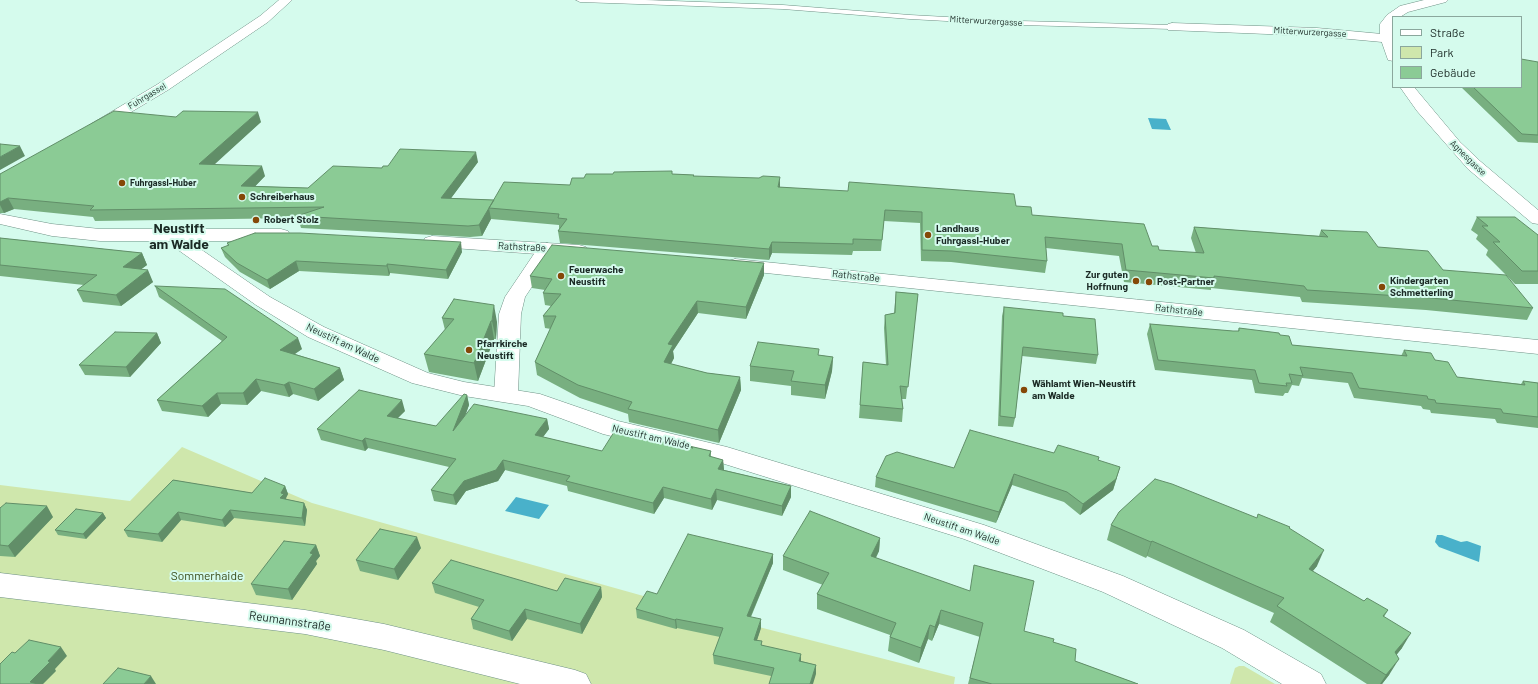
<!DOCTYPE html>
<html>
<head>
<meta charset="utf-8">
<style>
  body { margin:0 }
  #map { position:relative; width:1538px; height:684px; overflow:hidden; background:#d5fbed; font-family:Barlow,sans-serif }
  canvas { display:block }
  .legend { position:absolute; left:1392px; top:16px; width:130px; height:72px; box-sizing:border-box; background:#d5fbed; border:1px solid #8ba79d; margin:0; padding:5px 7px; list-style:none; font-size:12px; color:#1b2a25 }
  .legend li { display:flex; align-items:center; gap:8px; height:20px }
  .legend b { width:20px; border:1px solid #8ba79d }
</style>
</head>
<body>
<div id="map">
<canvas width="1538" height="684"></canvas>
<ul class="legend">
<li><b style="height:5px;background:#fff"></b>Straße</li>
<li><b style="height:11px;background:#cfe7ac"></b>Park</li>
<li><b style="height:11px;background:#8bcb95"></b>Gebäude</li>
</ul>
</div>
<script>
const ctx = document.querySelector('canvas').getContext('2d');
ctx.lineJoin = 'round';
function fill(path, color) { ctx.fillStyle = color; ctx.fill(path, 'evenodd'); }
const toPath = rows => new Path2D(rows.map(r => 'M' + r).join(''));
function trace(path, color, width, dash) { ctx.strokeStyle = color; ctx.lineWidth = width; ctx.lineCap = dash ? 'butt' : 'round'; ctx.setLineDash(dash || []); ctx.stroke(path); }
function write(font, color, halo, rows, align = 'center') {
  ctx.font = font + ' Barlow,sans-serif'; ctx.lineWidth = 4; ctx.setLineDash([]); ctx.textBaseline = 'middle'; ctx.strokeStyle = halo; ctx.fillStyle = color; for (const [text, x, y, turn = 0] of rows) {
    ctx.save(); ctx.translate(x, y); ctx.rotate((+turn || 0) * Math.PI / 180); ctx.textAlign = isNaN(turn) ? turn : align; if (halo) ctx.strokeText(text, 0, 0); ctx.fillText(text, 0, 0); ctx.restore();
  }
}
fill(toPath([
  [182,447,312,503,704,613,955,677,954,684,0,684,0,485,130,501],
  [1239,666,1244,666,1275,684,1230,684,1235,668]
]), '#cfe7ac');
fill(toPath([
  [1148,118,1166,119,1171,130,1152,129],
  [516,497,549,505,539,519,505,511],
  [1437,535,1442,535,1461,542,1467,541,1481,546,1479,562,1439,547,1435,542]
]), '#49b1ca');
const service = toPath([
  [576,0,645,0,783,5,910,15,1020,21,1172,25,1176,27,1172,29,1020,25,910,19,783,9,580,2,576,0]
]);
const minor = toPath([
  [279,0,292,0,268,22,168,90,101,130,91,130,88,127,91,124,158,84,260,16,279,0],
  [1172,23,1317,28,1393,35,1393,43,1317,36,1168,30,1166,27,1168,24,1172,23],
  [547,243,554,245,557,249,525,297,521,314,518,394,514,399,506,401,498,399,494,394,499,314,505,297,540,245,547,243],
  [0,573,305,610,384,624,575,670,586,674,591,684,520,684,384,650,305,634,0,597,0,573]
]);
const tertiary = toPath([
  [1424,0,1448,0,1446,2,1408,12,1400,17,1393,17,1393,61,1388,60,1380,37,1380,24,1387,15,1400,6,1424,0],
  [1400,87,1414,87,1460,142,1480,161,1538,210,1538,224,1532,223,1468,169,1417,111,1400,87],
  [181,228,188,230,190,234,190,241,196,246,270,297,324,327,428,373,464,382,540,394,618,421,727,447,984,525,1123,576,1244,630,1321,674,1326,684,1282,684,1222,648,1103,592,964,539,715,461,603,434,528,406,464,396,412,383,308,337,256,305,174,247,171,243,172,234,174,230,181,228]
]);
const secondary = toPath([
  [0,214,52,224,100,229,281,229,288,231,290,235,288,239,281,241,100,241,52,236,0,224,0,214],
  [432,236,579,245,586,247,589,251,586,255,579,257,425,246,423,242,425,238,432,236],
  [735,259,1538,340,1538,354,728,269,725,265,728,261,735,259]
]);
trace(service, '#6e9185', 1);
trace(minor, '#6e9185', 1);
trace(tertiary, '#6e9185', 1);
trace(secondary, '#6e9185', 1);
fill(service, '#fff');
fill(minor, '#fff');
fill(tertiary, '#fff');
fill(secondary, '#fff');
fill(toPath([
  [1538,62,1538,143,1518,142,1461,87,1521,87],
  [176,117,261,122,214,164,265,176,255,186,308,188,388,166,478,162,451,198,494,200,570,185,584,178,672,174,694,175,694,176,780,187,1016,206,1032,215,1152,246,1159,250,1196,253,1191,238,1194,227,1319,236,1321,230,1378,247,1443,270,1533,308,1527,320,1426,310,1302,302,1300,297,1211,288,1211,290,1124,282,1119,256,1046,248,1047,261,1045,273,951,262,921,261,920,223,884,221,881,251,853,251,852,255,772,253,769,260,560,243,558,231,559,229,559,225,491,219,482,236,470,237,301,228,298,218,95,221,93,217,14,209,4,213,0,213,0,174],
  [1477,217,1538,235,1538,284,1515,284,1486,255,1488,250,1476,239,1478,235,1471,230],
  [0,238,142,253,147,265,141,269,153,282,121,306,83,302,77,290,84,285,0,276],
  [227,243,462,252,448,279,390,273,389,276,299,271,270,289,240,272,225,257,221,248,228,246],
  [764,275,746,319,698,313,673,351,674,358,671,364,707,373,740,377,741,390,719,443,629,422,628,414,580,398,537,375,535,362,551,329,545,328,543,316,551,306,545,305,543,293,545,290,532,288,530,276],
  [155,286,302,349,295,354,340,368,344,380,318,401,293,394,289,397,261,391,247,405,221,404,208,417,162,411,157,400,222,341,159,297],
  [896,292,918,294,906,399,902,399,903,409,902,422,859,418,863,362,886,365,884,328,885,315,894,313],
  [454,299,497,322,496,339,494,339,478,381,429,372,424,354,445,330,442,318],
  [1004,307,1063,316,1098,355,1096,364,1022,356,1015,418,1013,427,998,426,1002,316],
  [1150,324,1233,331,1238,331,1239,328,1280,335,1292,345,1401,356,1404,350,1435,360,1457,377,1521,384,1523,381,1538,383,1538,428,1497,423,1495,419,1431,413,1430,410,1423,409,1421,406,1354,398,1348,383,1302,378,1299,386,1292,385,1288,393,1285,393,1283,396,1255,393,1252,380,1155,370,1147,334],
  [157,333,161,343,130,377,85,375,79,365],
  [819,355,833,357,832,371,825,399,791,395,791,386,750,381,750,366],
  [467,395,469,405,465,416,547,419,549,429,543,437,602,451,689,448,689,446,711,451,711,457,723,460,724,470,791,486,791,497,782,516,717,500,712,510,664,498,654,514,568,491,567,486,505,470,498,481,466,491,456,505,434,501,431,490,449,467,368,448,365,451,321,440,317,429,405,411,397,418,436,426],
  [1054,453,1098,460,1117,478,1113,490,1080,515,1064,502,1012,485,996,523,875,487,876,477,954,468],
  [173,480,252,493,285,486,288,494,286,498,286,499,304,503,307,510,305,526,234,518,225,527,181,520,162,542,128,537,124,530],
  [0,508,53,517,15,557,0,556],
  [103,513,106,518,86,539,58,535,55,530],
  [1257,518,1289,528,1317,566,1312,572,1364,601,1388,610,1384,617,1402,648,1396,655,1389,675,1382,684,1367,684,1270,622,1274,613,1147,556,1146,558,1107,540,1111,525],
  [880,538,879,551,876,558,1024,631,1053,642,1075,661,1138,684,968,684,980,637,939,624,932,641,928,639,919,663,888,651,890,635,817,609,817,594,823,585,783,570,783,556],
  [316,545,320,556,316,561,317,564,292,600,256,595,251,584],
  [421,548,398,580,360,571,356,560],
  [773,554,773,563,751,617,761,628,757,640,762,645,801,661,816,665,816,674,771,676,714,664,713,655,720,637,677,628,676,629,637,618,636,609,657,594],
  [432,583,557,591,601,587,602,597,582,634,527,619,512,641,473,629,471,619,479,607,435,593]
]), '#78af80');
fill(toPath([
  [258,112,261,122,203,175,199,164],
  [20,146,25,156,0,170,0,157],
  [476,152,478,162,443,209,441,198],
  [262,166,265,176,245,197,241,186],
  [780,177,780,188,778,187],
  [8,198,14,209,4,213,0,205,0,202],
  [489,208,491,219,482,236,479,225],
  [461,242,462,252,448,279,446,270],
  [772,242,772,253,769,260,769,249],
  [142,253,147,265,128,279,123,267],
  [296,261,299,271,270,289,267,280],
  [764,263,764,275,746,319,746,307],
  [387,264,390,273,389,276,387,266],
  [148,270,153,282,121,306,116,295],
  [697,301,698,313,673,351,674,358,665,375,664,362,668,344],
  [494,305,497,322,496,339,492,321],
  [491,321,494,339,478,381,474,363],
  [157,333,161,343,130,377,126,367],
  [298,338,302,349,284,361,280,350],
  [833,357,832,371,825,399,825,385],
  [340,368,344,380,318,401,314,389],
  [740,377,741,390,719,443,718,430],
  [256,379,261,391,247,405,243,393],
  [289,382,293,394,289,397,284,385],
  [217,393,221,404,208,417,202,406],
  [467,395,469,405,456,441,453,431],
  [402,400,405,411,390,426,387,416],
  [547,419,549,429,537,445,535,435],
  [365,438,368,448,365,451,362,441],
  [503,460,505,470,498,481,466,491,456,505,453,495,464,481],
  [723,460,724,470,718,469],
  [1120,467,1113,490,1080,515,1083,504],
  [1014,474,1012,485,996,523,999,512],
  [285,486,288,494,286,498,287,501,280,498,281,493],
  [791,486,791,497,782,516,782,506],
  [663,487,664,498,654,514,653,503],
  [716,489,717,500,712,510,711,499],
  [304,503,307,510,305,526,302,518],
  [47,506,53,517,15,557,8,546],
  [230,510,234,518,225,527,222,520],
  [178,512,181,520,162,542,158,534],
  [103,513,106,518,86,539,83,534],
  [417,537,421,548,398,580,394,569],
  [880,538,879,551,869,570,871,556],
  [1152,541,1147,556,1146,558,1151,542],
  [316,545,320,556,316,561,317,564,292,600,288,589,310,553],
  [1324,550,1317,566,1301,585,1309,569],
  [773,554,773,563,747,625,747,616],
  [601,587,602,597,582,634,580,624],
  [525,609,527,619,512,641,509,631],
  [941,610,939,624,932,641,935,627],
  [676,619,677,628,676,629,675,620],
  [761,619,761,628,754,649,754,640],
  [930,625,928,639,919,663,921,648],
  [1411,633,1402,648,1386,668,1395,652],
  [61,647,67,656,55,669,56,671,43,684,31,684,30,682,48,661],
  [801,654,801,663,799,661],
  [1399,659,1389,675,1382,684,1380,684,1386,675],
  [816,665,816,674,813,684,810,684],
  [151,676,156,684,144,684]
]), '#618e68');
const building = toPath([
  [1521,59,1538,62,1538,135,1522,134,1473,87,1521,87,1521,59],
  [114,111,176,117,183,111,258,112,199,164,262,166,241,186,308,188,333,166,382,168,383,166,388,166,400,149,476,152,441,198,494,200,489,208,504,182,570,185,572,178,584,178,586,174,613,174,614,172,672,171,672,174,694,175,693,176,759,178,763,176,780,177,778,187,848,191,849,182,1014,194,1016,206,1031,207,1032,215,1144,224,1152,246,1158,246,1159,250,1204,253,1194,227,1328,237,1321,230,1367,232,1378,247,1428,251,1443,270,1506,275,1533,308,1431,298,1307,290,1304,286,1214,276,1214,278,1126,270,1122,244,1045,237,1047,261,952,251,922,250,922,212,885,210,882,240,853,239,853,244,772,242,769,249,558,231,567,219,558,218,559,214,489,208,479,225,468,226,297,216,324,207,90,210,94,206,8,198,0,202,0,174,114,111],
  [0,144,20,146,0,157,0,144],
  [1477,217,1515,217,1538,235,1538,271,1522,271,1493,242,1500,242,1482,226,1488,226,1477,217],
  [255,233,300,233,461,242,446,270,387,264,387,266,296,261,267,280,237,263,221,248,229,245,227,243,255,233],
  [0,238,142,253,123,267,148,270,116,295,77,290,97,275,0,265,0,238],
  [552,245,764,263,746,307,697,301,668,344,673,345,664,362,707,373,740,377,718,430,628,409,632,402,578,385,535,362,556,316,543,316,561,294,543,293,552,279,530,276,552,245],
  [155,286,225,289,298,338,280,350,340,368,314,389,289,382,284,385,256,379,243,393,217,393,202,406,157,400,227,337,155,286],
  [896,292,918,294,908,387,900,386,903,409,860,405,863,362,888,365,885,315,895,313,896,292],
  [454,299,494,305,492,321,491,321,474,363,424,354,454,319,442,318,454,299],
  [1004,307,1063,313,1063,316,1095,319,1098,355,1023,347,1015,418,1000,416,1004,307],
  [1150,324,1233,331,1239,331,1239,328,1279,333,1280,335,1289,336,1292,345,1407,356,1404,350,1431,353,1435,360,1448,362,1457,377,1525,385,1523,381,1538,383,1538,417,1503,413,1501,409,1436,403,1435,400,1428,399,1427,396,1359,388,1352,373,1300,367,1303,376,1289,374,1292,383,1286,383,1287,386,1259,383,1255,370,1158,360,1150,324],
  [115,332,157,333,126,367,79,365,115,332],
  [758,342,819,349,818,355,833,357,825,385,791,381,794,371,750,366,758,342],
  [359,390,402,400,387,416,436,426,464,394,467,395,453,431,474,404,547,419,535,435,602,451,614,432,693,448,689,446,711,451,709,456,723,460,718,469,791,486,782,506,716,489,711,499,663,487,653,503,566,481,570,476,503,460,496,470,464,481,453,495,431,490,456,459,365,438,362,441,317,429,359,390],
  [970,430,1054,453,1058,445,1099,457,1098,460,1120,467,1116,479,1083,504,1067,492,1014,474,999,512,876,477,886,456,897,452,954,468,970,430],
  [265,478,285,486,281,493,284,494,280,498,304,503,302,518,230,510,222,520,178,512,158,534,124,530,173,480,252,493,265,478],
  [1155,479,1172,484,1257,518,1258,514,1290,527,1289,528,1324,550,1309,569,1364,601,1367,598,1388,610,1383,616,1411,633,1395,652,1399,659,1386,675,1277,606,1284,598,1152,541,1151,542,1111,525,1119,512,1155,479],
  [6,503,47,506,8,546,0,545,0,508,6,503],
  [76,509,103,513,83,534,55,530,76,509],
  [810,511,880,538,871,556,970,591,974,565,1034,581,1024,631,1054,639,1053,642,1076,649,1075,661,1138,684,992,684,970,678,983,623,941,610,935,627,930,625,921,648,890,637,896,623,817,594,829,573,783,556,810,511],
  [380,529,417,537,394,569,356,560,380,529],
  [688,534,773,554,747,616,761,619,754,640,762,641,761,645,801,654,799,661,816,665,810,684,769,684,774,668,713,655,723,628,676,619,675,620,636,609,647,591,657,594,688,534],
  [284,541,316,545,310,553,313,554,288,589,251,584,284,541],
  [451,560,557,591,565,578,601,587,580,624,525,609,509,631,471,619,484,600,432,583,451,560],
  [29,640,61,647,48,661,50,662,30,682,38,684,0,684,0,664,12,652,15,653,29,640],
  [118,668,151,676,144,684,103,684,118,668]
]);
fill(building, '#8bcb95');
trace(building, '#618e68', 1);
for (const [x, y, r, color] of [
  [122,183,4,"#854807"],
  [242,197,4,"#854807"],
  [256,220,4,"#854807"],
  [928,235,4,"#854807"],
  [561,276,4,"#854807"],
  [1136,281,4,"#854807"],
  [1149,282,4,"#854807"],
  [1382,287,4,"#854807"],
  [469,350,4,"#854807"],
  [1024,390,4,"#854807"]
]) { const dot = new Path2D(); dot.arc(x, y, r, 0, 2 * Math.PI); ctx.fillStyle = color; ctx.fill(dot); trace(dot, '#d5fbed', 1.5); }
write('9px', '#1b2a25', '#d5fbed', [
  ["Mitterwurzergasse",986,21,3],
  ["Mitterwurzergasse",1310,32,3],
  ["Fuhrgassel",147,96,-31],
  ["Agnesgasse",1468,158,44]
]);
write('bold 9px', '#1b2a25', '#d5fbed', [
  ["Fuhrgassl-Huber",130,183]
], 'left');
write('bold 10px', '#1b2a25', '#d5fbed', [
  ["Schreiberhaus",250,197],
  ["Robert Stolz",264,220],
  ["Landhaus",936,229],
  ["Fuhrgassl-Huber",936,241],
  ["Feuerwache",569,270],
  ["Neustift",569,282],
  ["Zur guten",1128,275,"right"],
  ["Hoffnung",1128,287,"right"],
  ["Kindergarten",1390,281],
  ["Schmetterling",1390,293],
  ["Post-Partner",1157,282],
  ["Pfarrkirche",477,344],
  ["Neustift",477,356],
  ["Wählamt Wien-Neustift",1032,384],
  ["am Walde",1032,396]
], 'left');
write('10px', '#1b2a25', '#d5fbed', [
  ["Rathstraße",522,247,3],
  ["Rathstraße",856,276,6],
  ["Rathstraße",1179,310,6],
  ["Neustift am Walde",343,343,25],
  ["Neustift am Walde",651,437,13],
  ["Neustift am Walde",962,529,19]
]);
write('12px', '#384916', '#d5fbed', [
  ["Sommerhaide",207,576]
]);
write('12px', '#1b2a25', '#d5fbed', [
  ["Reumannstraße",290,621,8]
]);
write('bold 14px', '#1b2a25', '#d5fbed', [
  ["Neustift",179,228],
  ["am Walde",179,244]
]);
</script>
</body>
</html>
